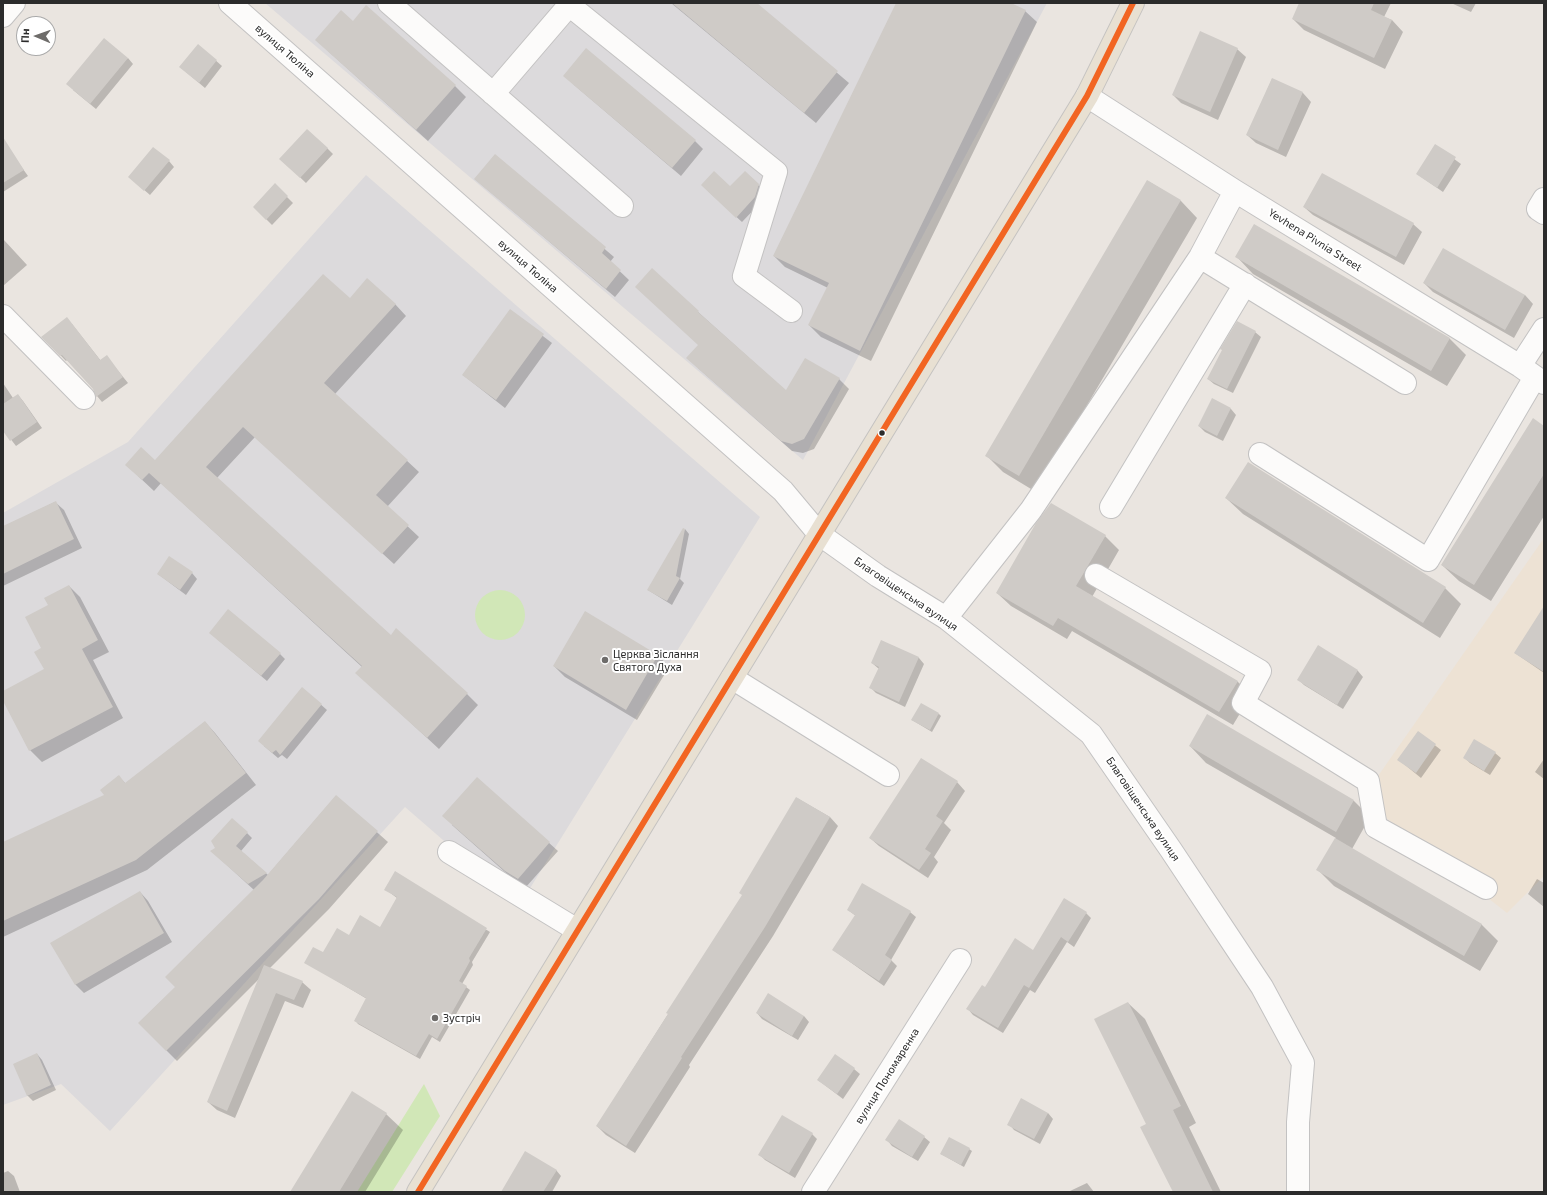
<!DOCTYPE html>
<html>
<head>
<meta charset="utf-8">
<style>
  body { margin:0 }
  #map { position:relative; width:1547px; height:1195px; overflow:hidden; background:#eae5e0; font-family:"Exo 2",sans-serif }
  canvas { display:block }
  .frame { position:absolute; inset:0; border:4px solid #2b2b2b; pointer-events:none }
  .north { position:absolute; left:16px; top:16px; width:40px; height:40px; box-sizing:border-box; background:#fff; border:1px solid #aaa; border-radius:50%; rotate:272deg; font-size:11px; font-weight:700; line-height:16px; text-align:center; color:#2b2b2b }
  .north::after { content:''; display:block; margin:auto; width:14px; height:18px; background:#6e6c6a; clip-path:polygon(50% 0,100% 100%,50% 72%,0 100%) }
</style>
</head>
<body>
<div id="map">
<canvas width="1547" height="1195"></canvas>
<div class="frame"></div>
<div class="north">Пн</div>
</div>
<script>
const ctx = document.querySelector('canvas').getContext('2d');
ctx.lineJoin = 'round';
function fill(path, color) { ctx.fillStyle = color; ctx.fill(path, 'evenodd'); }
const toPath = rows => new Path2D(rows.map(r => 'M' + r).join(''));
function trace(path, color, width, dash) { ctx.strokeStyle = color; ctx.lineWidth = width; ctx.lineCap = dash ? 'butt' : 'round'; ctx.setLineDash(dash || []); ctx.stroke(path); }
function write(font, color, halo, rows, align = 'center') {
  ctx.font = font + ' "Exo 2",sans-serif'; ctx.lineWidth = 4; ctx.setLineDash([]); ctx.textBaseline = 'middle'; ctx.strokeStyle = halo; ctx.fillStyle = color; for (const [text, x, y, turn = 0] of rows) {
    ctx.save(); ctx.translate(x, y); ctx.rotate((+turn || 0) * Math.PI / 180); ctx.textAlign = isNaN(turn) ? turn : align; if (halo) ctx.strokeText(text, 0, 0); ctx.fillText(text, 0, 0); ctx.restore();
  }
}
fill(toPath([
  [265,3,1047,3,803,460],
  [366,175,760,517,519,906,405,807,110,1131,61,1084,3,1105,3,513,128,442]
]), '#dcdadc');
fill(toPath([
  [1544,538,1544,876,1507,913,1362,799]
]), '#ede2d4');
fill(toPath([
  '475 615a25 25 0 1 1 50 0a25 25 0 1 1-50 0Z',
  [424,1084,440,1116,392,1192,357,1192]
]), '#d1e7b7');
fill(toPath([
  [671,3,755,3,849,83,816,123],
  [898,3,1009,3,1025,11,1037,22,871,361,821,337,809,325,828,288,785,267,774,256],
  [1300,3,1391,3,1384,17,1392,20,1403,32,1385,69,1304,30,1293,19],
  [1451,3,1476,3,1471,12],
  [353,22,455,86,466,97,428,141,328,51],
  [198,45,222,66,205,88,180,67],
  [1237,49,1246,57,1218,120,1181,103,1173,95],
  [128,58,133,64,96,109,73,90],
  [1272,79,1303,93,1311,102,1286,157,1256,143,1247,135],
  [573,84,695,141,703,149,681,176],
  [1435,145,1461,164,1443,192,1417,174],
  [327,148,333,154,306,183,281,159],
  [13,155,28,176,3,192,3,161],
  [495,155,614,257,610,262,629,280,615,297,475,179],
  [169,161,174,167,150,195,135,182],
  [745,172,764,191,761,202,742,222,708,191,730,188],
  [1148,181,1181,201,1197,218,1036,492,1003,472,987,456],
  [275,185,293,203,272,225,254,207],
  [1304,207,1413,224,1422,232,1404,265,1313,215],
  [4,240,27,265,3,286,3,241],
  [1237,257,1449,338,1466,355,1447,386,1253,274],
  [1424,283,1525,295,1533,304,1514,338,1433,292],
  [350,299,395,304,406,316,335,394,419,472,387,507,419,537,394,564,255,437,217,478,391,636,467,694,478,705,439,749,357,673,362,667,161,483,154,491,138,476],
  [510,311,552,343,505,408,463,375],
  [698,312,787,392,839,379,849,389,814,449,803,453,792,451,698,368],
  [72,324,101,361,107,357,128,383,102,402,97,396,94,389,67,360,66,361,43,337],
  [1255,332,1261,337,1233,393,1214,384,1208,379],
  [3,383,13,398,18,395,23,401,42,428,16,446,3,429],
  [1212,400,1231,409,1236,415,1223,441,1205,432,1199,426],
  [1544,427,1544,516,1491,601,1459,581,1442,565],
  [1226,498,1445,588,1461,604,1440,638,1243,514],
  [55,502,64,510,82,548,3,586,3,527],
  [685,529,689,534,680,579,684,583,672,605,648,590],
  [1105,536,1119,550,1092,597,1237,681,1251,695,1233,725,1072,631,1067,639,1011,606,997,593],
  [192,573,197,579,186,595,158,574],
  [69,586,80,597,109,652,93,660,123,718,42,762,30,750,3,699,3,692,45,670,43,648,49,605],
  [1544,624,1544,673,1515,653],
  [216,638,280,654,285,659,267,681],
  [882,641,919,658,924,664,905,707,876,693,871,688,879,669,872,663],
  [1319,647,1358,671,1363,677,1343,709,1304,685,1299,680],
  [658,655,669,667,637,720,565,677,554,666],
  [302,688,327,710,287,759,282,755,278,758,264,746],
  [939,714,941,716,932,732,912,720],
  [1208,716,1354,801,1370,817,1352,849,1481,924,1498,941,1480,971,1334,886,1318,870,1336,838,1206,763,1190,746],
  [205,722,215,733,256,785,147,870,3,937,3,843,106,796,118,776,126,784],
  [1418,732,1441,750,1421,778,1399,760],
  [1495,753,1501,758,1490,775,1470,763,1464,757],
  [1544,759,1544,779,1535,772],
  [477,778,558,851,526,887,514,880,452,825],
  [957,782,965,791,944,823,951,830,934,857,938,862,928,878,879,846,870,838],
  [336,796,388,842,329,909,270,968,302,982,311,990,303,1008,285,1001,235,1118,217,1110,208,1102,260,978,177,1061,139,1023,176,987,254,890,217,856,247,833,252,838,241,851,268,875],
  [797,798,830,817,838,826,773,936,689,1065,690,1067,635,1153,606,1135,597,1126,743,896],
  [395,873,490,932,472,962,473,965,462,984,470,990,440,1042,432,1037,420,1059,358,1024,355,1020,367,999,305,962,324,954,349,936,381,928,397,898,385,889],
  [1537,879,1544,883,1544,907,1528,894],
  [140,892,148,901,172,942,84,993,75,984],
  [848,910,910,912,916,917,891,960,897,966,884,986,833,950,856,916],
  [1086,913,1091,918,1074,947,1067,942,1035,993,1030,990,1003,1033,973,1015,968,1009,1034,951],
  [1128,1003,1145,1019,1196,1123,1189,1127,1221,1192,1174,1192,1147,1124],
  [757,1013,804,1016,809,1022,798,1040,762,1019],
  [37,1054,42,1060,56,1090,33,1101,27,1095],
  [854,1069,860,1074,843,1099,818,1080],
  [1048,1113,1053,1119,1040,1144,1014,1130,1009,1124],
  [386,1114,403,1130,365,1192,291,1192],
  [812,1134,817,1139,795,1178,765,1160,760,1155],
  [924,1137,930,1142,918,1161,892,1146,887,1140],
  [969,1149,972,1151,964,1167,941,1154],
  [556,1170,561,1176,552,1192,502,1192],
  [8,1171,14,1176,20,1192,3,1192,3,1173],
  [1087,1183,1094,1192,1071,1192,1070,1191]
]), '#0003');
fill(toPath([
  [672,3,757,3,838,71,804,113],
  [896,3,1011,3,1026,10,860,351,808,325,829,283,773,256],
  [1299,3,1374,3,1371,10,1392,20,1374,58,1292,19],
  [366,5,456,85,416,130,315,40,341,10,353,21],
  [1200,31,1238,48,1210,112,1172,95],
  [104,38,128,58,90,104,66,84],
  [198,44,217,60,199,83,179,67],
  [586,48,696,140,672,168,563,76],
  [1272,78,1303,92,1278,150,1246,135],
  [307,129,328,148,300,178,279,159],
  [3,137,24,170,3,183],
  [1435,144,1456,157,1437,188,1416,174],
  [153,147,170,160,144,191,128,177],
  [495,154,606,247,602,253,621,270,606,289,474,179],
  [714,171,730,186,745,171,759,184,755,197,736,218,701,185],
  [1322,173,1414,223,1396,257,1303,207],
  [1147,180,1181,200,1019,476,985,456],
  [275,183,288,196,266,220,253,207],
  [1254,224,1450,338,1431,371,1235,257],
  [1443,248,1525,295,1505,330,1423,283],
  [652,268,699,311,698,312,786,390,805,358,840,378,804,439,792,444,781,441,686,358,698,345,635,287],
  [323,274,350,298,367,278,396,304,324,383,408,460,376,495,409,525,382,554,243,427,206,467,391,635,396,628,468,693,427,738,355,673,362,666,149,473,142,480,125,465,141,447,155,460],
  [510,309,544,334,496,400,462,375],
  [67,317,100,360,107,355,123,377,96,397,93,389,62,355,60,356,41,337],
  [1237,321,1256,331,1227,389,1207,379,1222,350,1220,349],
  [18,394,37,422,10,441,3,431,3,404],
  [1212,398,1231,408,1217,436,1198,426],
  [1533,418,1544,426,1544,474,1474,585,1441,565],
  [1248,462,1446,587,1423,623,1225,498],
  [56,501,74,539,3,574,3,526],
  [1051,503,1106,535,1076,586,1238,681,1219,712,1058,618,1053,626,996,593,1036,523],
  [683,528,685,529,676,576,680,578,667,601,647,590],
  [169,556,193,572,180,590,157,574],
  [69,585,98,640,82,649,113,707,29,751,3,701,3,691,44,669,34,652,41,648,25,617,48,605,44,598],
  [1544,606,1544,672,1514,653],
  [228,609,281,653,261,676,209,633],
  [585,611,658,655,626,710,553,666],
  [881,640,919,657,899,702,869,688,879,667,871,663],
  [1318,645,1358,670,1337,705,1297,680],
  [302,687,322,704,280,755,276,750,272,753,258,741],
  [921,703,939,713,930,730,911,720],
  [1207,714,1354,800,1336,832,1189,746],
  [205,721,246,773,136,860,3,921,3,842,104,795,100,790,119,775,125,783],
  [1418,731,1436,744,1416,773,1397,760],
  [1474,739,1496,752,1484,771,1463,758],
  [921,758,958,781,936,816,943,821,925,849,931,853,919,870,869,838],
  [477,777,550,842,518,879,505,871,442,816],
  [336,795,378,831,319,899,166,1051,138,1023,175,987,165,977,263,880],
  [796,797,830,817,765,927,681,1057,682,1058,626,1146,596,1126,668,1014,666,1013,742,895,739,893],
  [232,818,248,832,236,846,267,873,248,884,210,851,215,848,211,841],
  [1335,838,1482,924,1464,956,1316,870],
  [395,871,487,928,469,958,470,961,459,981,467,986,437,1039,429,1034,416,1056,354,1021,366,998,304,963,313,947,323,952,337,928,349,935,360,915,380,927,397,897,384,890],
  [862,883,911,911,885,955,892,960,879,981,832,950,855,915,847,910],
  [140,891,164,933,75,985,50,943],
  [1064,898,1087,912,1068,942,1061,937,1029,988,1024,985,998,1028,966,1009,982,985,985,987,1015,938,1033,950],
  [264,965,303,981,294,1000,276,993,227,1111,207,1102],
  [768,993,804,1016,792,1036,756,1013],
  [1128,1002,1181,1106,1173,1110,1213,1192,1173,1192,1140,1127,1146,1124,1094,1019],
  [37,1053,51,1085,27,1096,13,1064],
  [835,1054,855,1068,837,1094,817,1080],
  [352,1091,387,1113,339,1192,290,1192],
  [1021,1098,1048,1113,1034,1139,1007,1125],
  [782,1115,813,1133,789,1173,758,1155],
  [899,1119,925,1136,912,1157,885,1140],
  [949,1137,970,1148,961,1165,940,1154],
  [525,1151,557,1170,543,1192,501,1192]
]), '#cfcbc7');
const minor = toPath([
  [230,3,783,491,819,534,878,576,946,618,1091,734,1171,850,1262,987,1303,1063,1298,1122,1298,1192],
  [389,3,622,206],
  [569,5,776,172,744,276,791,311],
  [3,16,14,3],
  [493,94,571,3],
  [1087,96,1235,191,1520,366,1544,383],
  [1544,199,1538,209,1544,213],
  [1200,257,1405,383],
  [3,316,84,398],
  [1520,366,1544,329],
  [1260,454,1428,560,1535,377],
  [1111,507,1245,284],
  [1096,575,1260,671,1243,703,1368,781,1376,827,1486,888],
  [946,618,1031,510,1200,257,1235,191],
  [732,678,888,775],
  [449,852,577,930],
  [813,1192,960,960]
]);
const major = toPath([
  [418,1192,1087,96,1133,3]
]);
trace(minor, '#c3c2c2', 24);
trace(major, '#c5c3c1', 24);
trace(minor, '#fcfbfa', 22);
trace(major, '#e8e0d2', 22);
trace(toPath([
  [418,1192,1087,96,1133,3]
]), '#f26522', 6);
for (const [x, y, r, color] of [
  [882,433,3.5,"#2b2b2b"],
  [605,660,4,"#6e6c6a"],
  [435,1018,4,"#6e6c6a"]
]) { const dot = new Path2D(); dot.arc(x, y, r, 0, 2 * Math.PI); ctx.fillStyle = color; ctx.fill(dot); trace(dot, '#fff', 1.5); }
write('11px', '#2b2b2b', '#fff', [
  ["вулиця Тюліна",285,51,41],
  ["Yevhena Pivnia Street",1315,240,32],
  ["вулиця Тюліна",528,266,41],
  ["Благовіщенська вулиця",906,594,34],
  ["Благовіщенська вулиця",1143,809,56],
  ["вулиця Пономаренка",887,1076,-58]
]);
write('11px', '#2b2b2b', '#fff', [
  ["Церква Зіслання",613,654],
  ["Святого Духа",613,667],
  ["Зустріч",443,1018]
], 'left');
</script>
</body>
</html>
